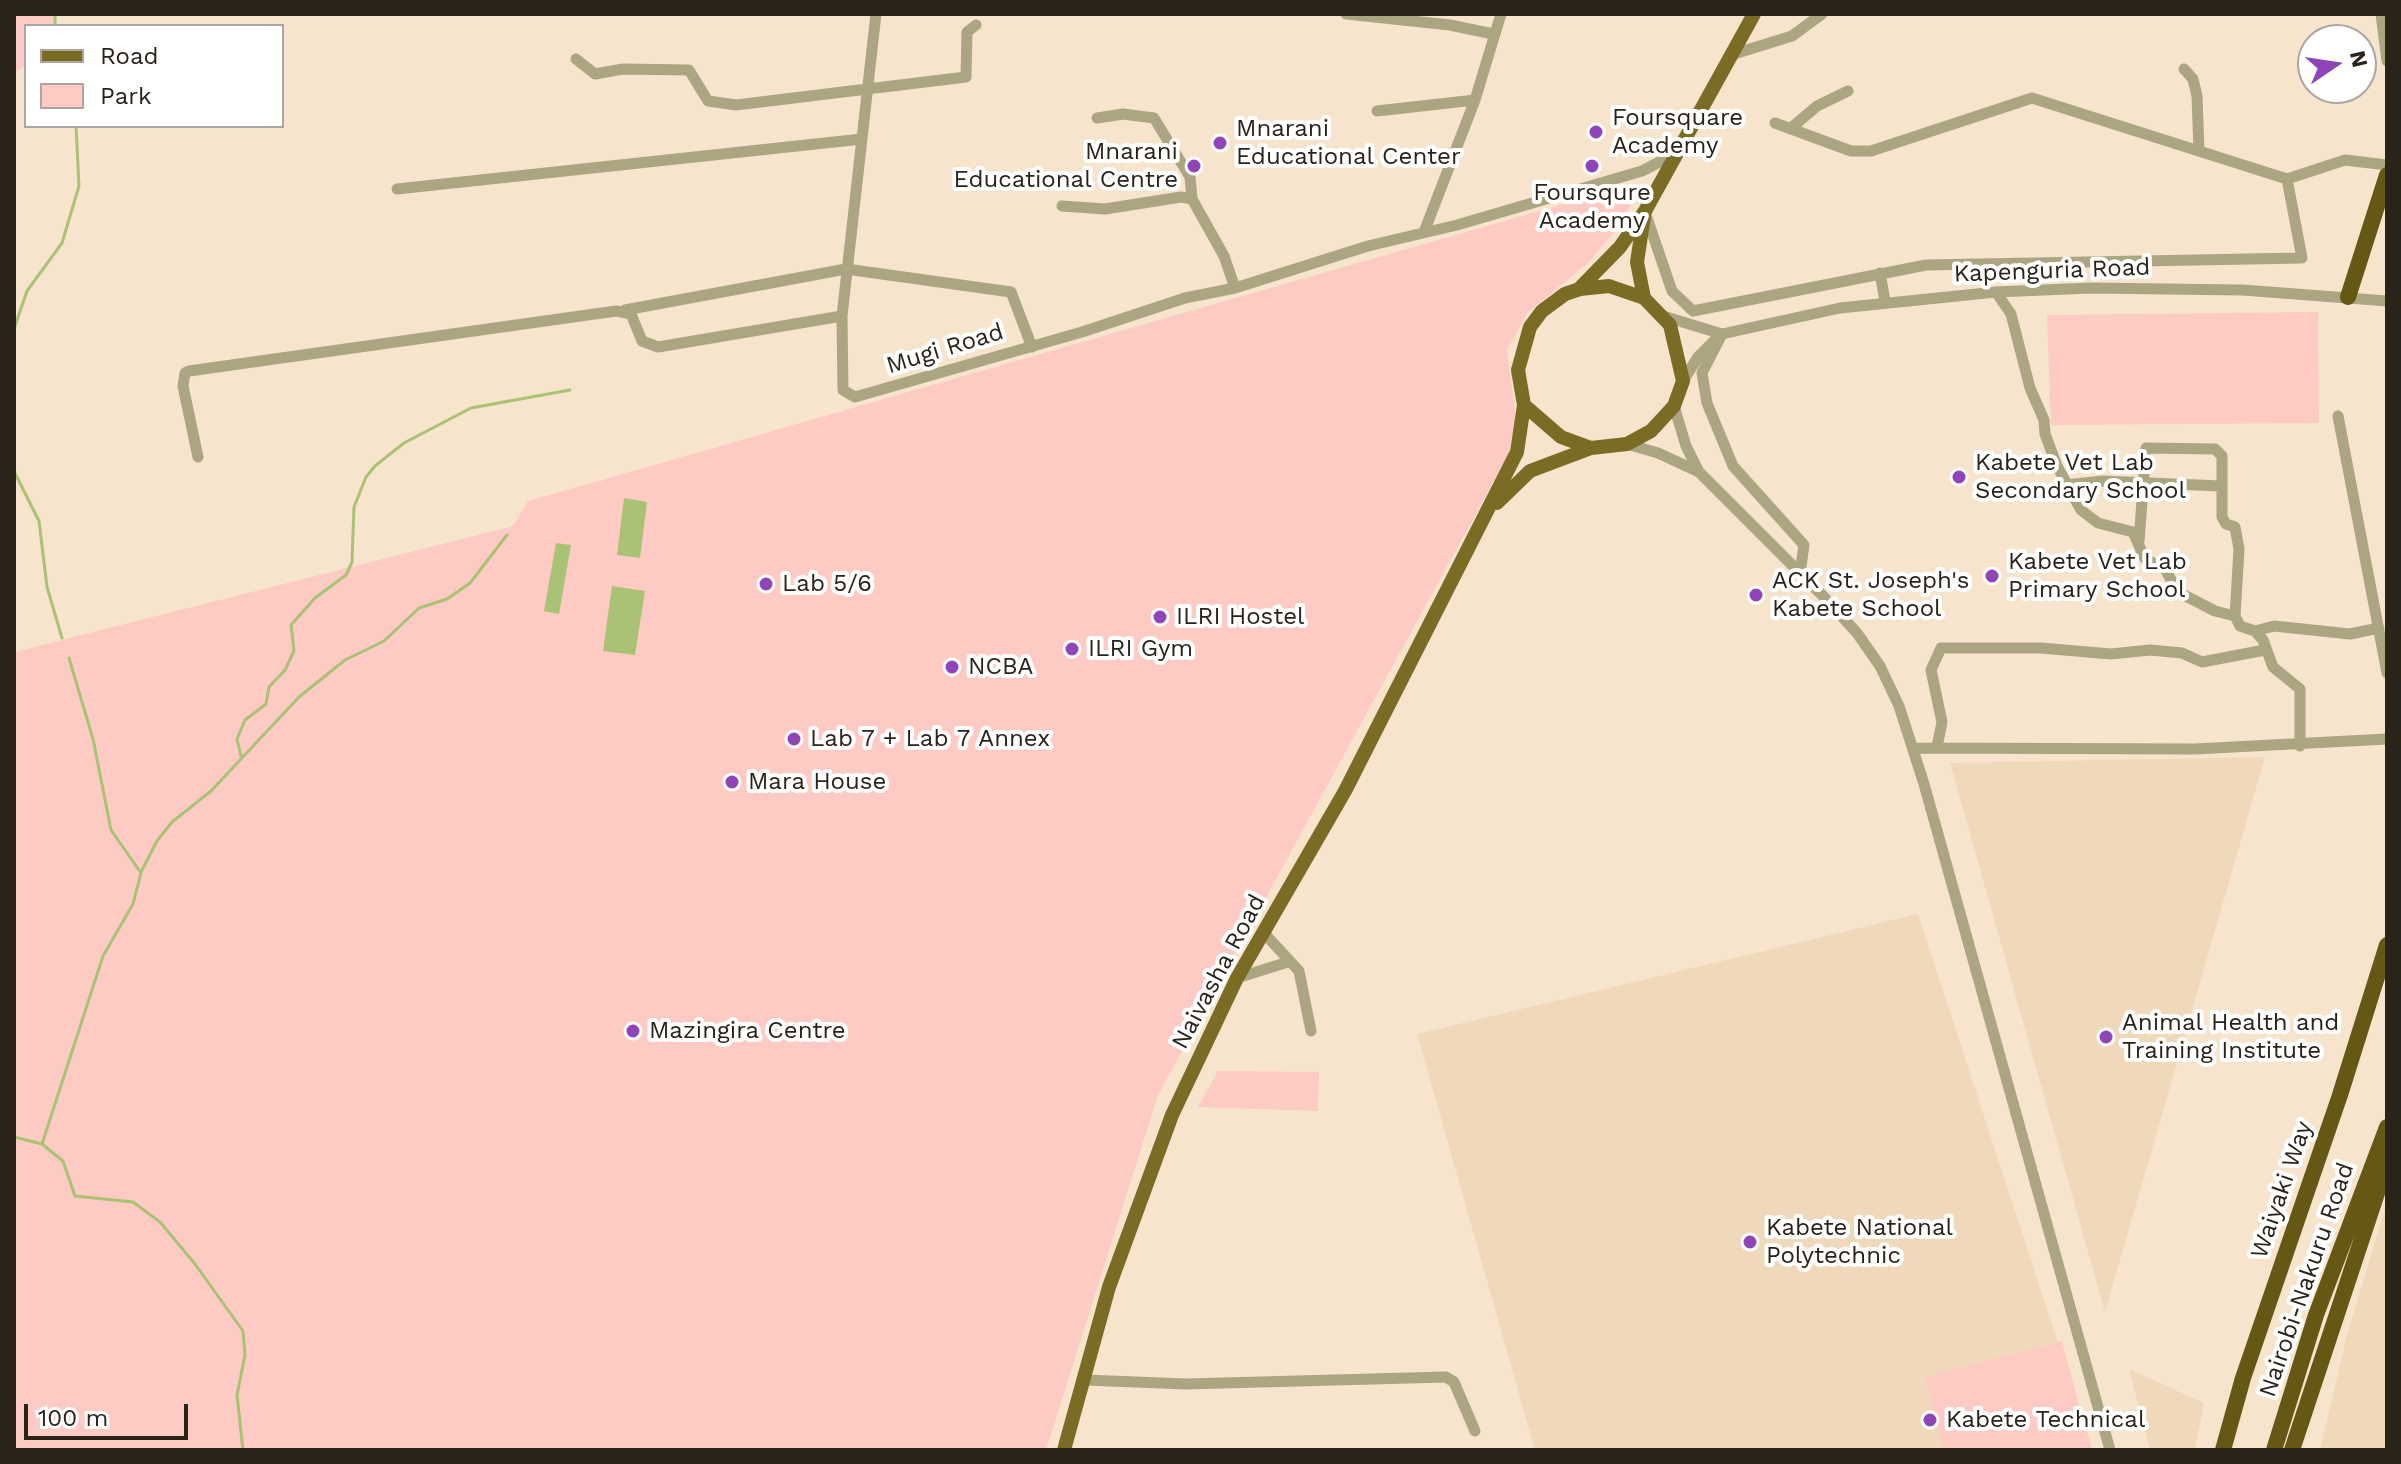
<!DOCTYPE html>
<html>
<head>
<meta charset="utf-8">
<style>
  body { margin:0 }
  #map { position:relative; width:2401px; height:1464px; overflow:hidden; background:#f7e4cc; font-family:"Work Sans",sans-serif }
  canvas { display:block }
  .frame { position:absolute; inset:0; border:16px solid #2a231a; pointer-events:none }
  .legend { position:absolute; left:24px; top:24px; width:260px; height:104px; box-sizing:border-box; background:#fff; border:2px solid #aaa7a3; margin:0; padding:10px 14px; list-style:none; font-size:24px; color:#2a231a }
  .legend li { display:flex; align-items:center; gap:16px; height:40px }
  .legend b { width:40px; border:2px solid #aaa7a3 }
  .north { position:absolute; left:2297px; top:24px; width:80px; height:80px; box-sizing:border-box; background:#fff; border:2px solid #aaa7a3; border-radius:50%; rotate:77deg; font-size:22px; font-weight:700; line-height:32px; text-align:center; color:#2a231a }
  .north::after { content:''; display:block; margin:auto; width:28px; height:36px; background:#8f45b7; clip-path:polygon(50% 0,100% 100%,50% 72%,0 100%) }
  .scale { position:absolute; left:24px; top:1404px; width:164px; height:36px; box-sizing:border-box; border:4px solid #2a231a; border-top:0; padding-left:10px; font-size:24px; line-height:28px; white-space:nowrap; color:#2a231a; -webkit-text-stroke:6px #fff; paint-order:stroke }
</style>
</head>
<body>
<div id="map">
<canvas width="2401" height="1464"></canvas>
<div class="frame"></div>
<ul class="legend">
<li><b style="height:10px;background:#7a6c25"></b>Road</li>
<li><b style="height:22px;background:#fecac4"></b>Park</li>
</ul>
<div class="north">N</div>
<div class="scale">100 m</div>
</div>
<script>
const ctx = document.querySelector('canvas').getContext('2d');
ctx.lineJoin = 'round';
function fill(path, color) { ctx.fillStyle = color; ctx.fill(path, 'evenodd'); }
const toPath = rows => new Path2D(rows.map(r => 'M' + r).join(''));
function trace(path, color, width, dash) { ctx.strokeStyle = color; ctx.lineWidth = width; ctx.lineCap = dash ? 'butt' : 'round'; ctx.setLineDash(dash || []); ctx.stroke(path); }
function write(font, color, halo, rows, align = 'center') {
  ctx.font = font + ' "Work Sans",sans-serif'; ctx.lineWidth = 8; ctx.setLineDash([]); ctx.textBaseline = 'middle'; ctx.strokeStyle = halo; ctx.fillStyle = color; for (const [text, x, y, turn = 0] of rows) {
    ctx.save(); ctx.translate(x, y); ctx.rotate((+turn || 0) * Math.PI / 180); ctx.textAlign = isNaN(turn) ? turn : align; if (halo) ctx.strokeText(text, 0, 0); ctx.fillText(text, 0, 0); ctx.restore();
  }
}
fill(toPath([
  [2265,757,2105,1312,1950,763],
  [1918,914,2093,1450,1535,1450,1417,1034],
  [2387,1202,2387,1450,2320,1450,2347,1335],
  [2129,1369,2204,1403,2195,1450,2150,1450]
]), '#f0d9ba');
fill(toPath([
  [14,14,58,14,51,26,26,26,26,65,14,74],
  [1637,183,1625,220,1588,263,1528,312,1507,350,1516,420,1508,455,1158,1095,1046,1450,14,1450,14,652,513,526,528,501],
  [2318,312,2319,423,2051,425,2047,315],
  [1218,1071,1319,1072,1318,1111,1198,1107],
  [2062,1341,2091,1450,1944,1450,1925,1377]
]), '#fecac4');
fill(toPath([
  [624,498,647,502,640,558,617,555],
  [556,543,571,545,559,614,544,611],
  [612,586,645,591,635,655,603,651]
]), '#aac273');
trace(toPath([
  [55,14,55,26],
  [14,329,27,291,62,243,79,186,76,126],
  [14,471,39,521,47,587,62,638],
  [241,756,237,739,245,720,266,704,269,687,285,670,294,651,291,625,315,598,346,575,352,562,354,507,366,477,375,466,404,443,471,408,570,390],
  [141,872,157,841,172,822,211,791,299,697,345,660,384,641,419,608,447,599,470,583,507,535],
  [14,1137,42,1144,63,1161,75,1196,133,1202,160,1222,195,1264,243,1331,245,1355,237,1395,243,1450],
  [42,1144,103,956,133,904,141,873,111,830,93,739,69,658]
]), '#aac273', 3);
trace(toPath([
  [876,14,842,316,843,390,855,397,1082,332,1185,298,1235,288,1368,246,1457,225,1642,171,1675,154],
  [1346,14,1450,25,1493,34],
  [2381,14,2387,61],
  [1734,54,1792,36,1822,14],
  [576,59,595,74,623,69,689,70,708,101,736,105,966,77,967,32,976,25],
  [2184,69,2193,79,2197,96,2199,151],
  [1377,111,1475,100],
  [1097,118,1123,114,1154,118,1190,177,1192,199,1224,256,1235,288],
  [1790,129,1817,106,1848,91],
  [2287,179,2345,160,2387,165],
  [397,189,862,139],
  [1062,206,1105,209,1181,197,1192,199],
  [1645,212,1672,291,1693,311,1926,265,2302,258,2287,179,2032,98,1871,151,1851,151,1775,123],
  [1424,232,1475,100,1501,14],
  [1880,273,1885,301],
  [1996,292,2011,314,2030,388,2044,420,2045,434,2057,466,2081,510,2098,523,2133,532,2145,559,2165,569,2178,592,2215,611,2235,616,2240,626,2255,631,2274,626,2350,634,2379,628],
  [625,310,846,269,1011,292,1032,347],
  [1663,316,1722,334,1840,308,1996,292,2091,288,2243,290,2387,301],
  [1722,334,1702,373,1707,403,1733,466,1804,545,1800,573],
  [1683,381,1698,357,1715,340],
  [1674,406,1686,446,1699,472],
  [2338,416,2387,673],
  [1627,444,1658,453,1699,472,1823,596,1857,633,1880,666,1899,706,1924,784,2110,1450],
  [198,457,183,386,185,373,189,371,616,311,631,314,642,341,658,347,842,316],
  [2066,485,2103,481,2221,486],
  [2139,541,2146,448,2215,449,2222,456,2222,517,2226,524,2235,527,2239,549,2235,616],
  [2255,631,2263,640,2273,667,2300,689,2300,746],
  [1937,747,1942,722,1931,670,1941,648,2041,648,2111,654,2150,650,2182,653,2202,662,2265,650],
  [1913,748,2195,749,2387,739],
  [1263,932,1299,971,1311,1031],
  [1237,978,1288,962],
  [1085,1380,1186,1384,1446,1377,1454,1382,1475,1431]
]), '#aba582', 11);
trace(toPath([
  [1644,216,1637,262,1644,298],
  [1580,288,1620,247,1645,211,1754,14],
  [1497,503,1530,471,1591,448],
  [1064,1450,1109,1287,1172,1115,1237,978,1345,791,1517,452,1524,405,1518,370,1530,327,1542,311,1565,294,1580,289,1609,286,1644,298,1670,325,1683,381,1674,406,1651,431,1627,444,1591,448,1561,437,1524,405]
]), '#7a6c25', 14);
trace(toPath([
  [2348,297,2387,175],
  [2223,1450,2243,1378,2340,1095,2387,945],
  [2274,1450,2316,1315,2387,1127],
  [2292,1450,2382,1178,2387,1147]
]), '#655814', 16);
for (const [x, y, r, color] of [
  [1596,132,8,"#8f45b7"],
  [1220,143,8,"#8f45b7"],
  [1194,166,8,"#8f45b7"],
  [1592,166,8,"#8f45b7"],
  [1959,477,8,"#8f45b7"],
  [1992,576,8,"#8f45b7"],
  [766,584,8,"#8f45b7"],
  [1756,595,8,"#8f45b7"],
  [1160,617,8,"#8f45b7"],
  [1072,649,8,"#8f45b7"],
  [952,667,8,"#8f45b7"],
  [794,739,8,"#8f45b7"],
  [732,782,8,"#8f45b7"],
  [633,1031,8,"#8f45b7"],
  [2106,1037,8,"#8f45b7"],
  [1750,1242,8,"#8f45b7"],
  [1930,1420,8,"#8f45b7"]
]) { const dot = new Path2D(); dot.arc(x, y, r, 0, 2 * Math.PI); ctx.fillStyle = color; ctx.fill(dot); trace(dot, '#fff', 3); }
write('24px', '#2a231a', '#fff', [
  ["Foursquare",1612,118],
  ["Academy",1612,146],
  ["Mnarani",1236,129],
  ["Educational Center",1236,157],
  ["Mnarani",1178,152,"right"],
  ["Educational Centre",1178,180,"right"],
  ["Foursqure",1592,193,"center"],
  ["Academy",1592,221,"center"],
  ["Kabete Vet Lab",1975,463],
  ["Secondary School",1975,491],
  ["Kabete Vet Lab",2008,562],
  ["Primary School",2008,590],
  ["ACK St. Joseph's",1772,581],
  ["Kabete School",1772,609],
  ["Lab 5/6",782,584],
  ["ILRI Hostel",1176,617],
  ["ILRI Gym",1088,649],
  ["NCBA",968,667],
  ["Lab 7 + Lab 7 Annex",810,739],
  ["Mara House",748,782],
  ["Animal Health and",2122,1023],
  ["Training Institute",2122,1051],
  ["Mazingira Centre",649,1031],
  ["Kabete National",1766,1228],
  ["Polytechnic",1766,1256],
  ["Kabete Technical",1946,1420]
], 'left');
write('24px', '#2a231a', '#fff', [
  ["Kapenguria Road",2052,271,-2],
  ["Mugi Road",945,349,-17],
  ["Naivasha Road",1219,972,-62],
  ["Waiyaki Way",2282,1190,-71],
  ["Nairobi-Nakuru Road",2307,1280,-71]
]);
</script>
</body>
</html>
